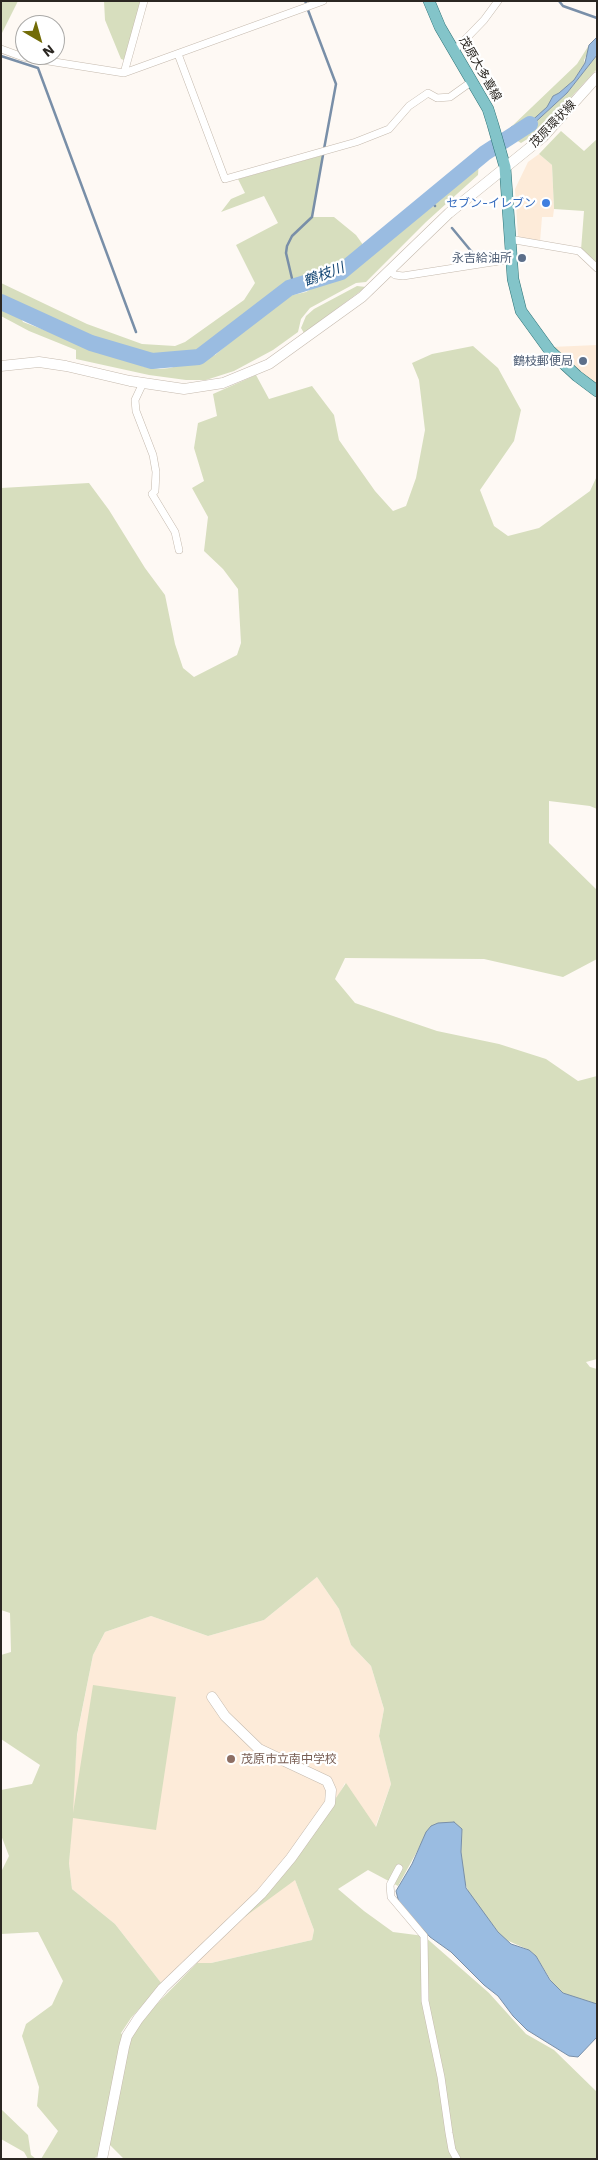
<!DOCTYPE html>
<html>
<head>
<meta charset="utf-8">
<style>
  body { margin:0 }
  #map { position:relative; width:598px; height:2160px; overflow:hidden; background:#fef9f4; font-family:"Work Sans",sans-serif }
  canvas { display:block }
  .frame { position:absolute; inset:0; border:2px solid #2b2722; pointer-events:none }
  .north { position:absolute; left:15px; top:15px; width:50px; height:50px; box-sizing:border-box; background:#fff; border:1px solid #aaa9a7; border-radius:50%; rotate:142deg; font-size:14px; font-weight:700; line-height:20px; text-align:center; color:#2b2722 }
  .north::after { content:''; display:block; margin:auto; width:18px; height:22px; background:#726c07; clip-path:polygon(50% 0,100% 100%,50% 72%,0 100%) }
</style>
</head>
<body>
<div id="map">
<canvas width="598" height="2160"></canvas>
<div class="frame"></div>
<div class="north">N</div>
</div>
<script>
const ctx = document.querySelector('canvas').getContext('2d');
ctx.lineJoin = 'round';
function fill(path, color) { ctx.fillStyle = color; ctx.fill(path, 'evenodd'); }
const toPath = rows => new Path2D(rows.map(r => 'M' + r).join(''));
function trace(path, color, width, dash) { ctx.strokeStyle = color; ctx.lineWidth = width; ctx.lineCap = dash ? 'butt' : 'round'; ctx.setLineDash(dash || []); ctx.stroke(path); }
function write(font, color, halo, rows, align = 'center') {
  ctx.font = font + ' "Work Sans","Noto Sans JP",sans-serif'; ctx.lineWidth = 4.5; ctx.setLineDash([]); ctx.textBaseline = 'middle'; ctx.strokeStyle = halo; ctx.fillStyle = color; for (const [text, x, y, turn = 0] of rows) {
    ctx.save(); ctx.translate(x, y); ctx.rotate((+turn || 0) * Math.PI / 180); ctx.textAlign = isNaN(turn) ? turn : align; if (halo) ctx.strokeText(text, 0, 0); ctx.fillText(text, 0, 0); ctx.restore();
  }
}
fill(toPath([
  [539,154,552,165,554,209,553,217,542,217,540,242,518,237,515,189,528,162],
  [597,345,597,385,561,359,551,347],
  [317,1577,339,1609,351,1645,371,1666,384,1709,379,1736,391,1784,375,1828,345,1783,295,1880,314,1930,312,1940,211,1963,197,1963,162,1984,115,1924,72,1889,69,1863,77,1736,93,1655,105,1632,151,1616,208,1636,264,1620]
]), '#fdebd9');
fill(toPath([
  [1,1,18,1,1,35],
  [104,1,141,1,124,60,121,59,105,20],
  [589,45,590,48,584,60,585,63,574,80,559,93,553,96,548,107,527,125,521,129,515,129,512,127,509,129,577,64],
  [597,55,597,69,562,107,529,138,521,143,516,140,567,93],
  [561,131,584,151,597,139,597,266,581,250,584,211,554,209,552,165,539,154],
  [323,155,312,217,334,217,356,235,366,249,340,270,287,287,271,295,243,322,198,354,184,358,165,359,146,357,119,350,1,299,1,283,87,324,142,344,175,346,185,342,244,300,255,283,236,245,278,223,264,196,221,212,231,199,245,193,238,179],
  [479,160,478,175,426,222,366,282,356,283,310,308,301,319,298,332,273,350,234,371,206,380,186,380,149,375,76,359,76,350,29,331,1,316,1,305,18,312,23,322,145,367,160,369,170,368,215,355,246,329,250,322,284,297,306,292,324,282,347,277,347,271,396,233,396,230,430,202,433,207,435,206,432,200],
  [357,286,366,287,304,333,301,328,306,316,314,309],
  [473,346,498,368,521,410,514,441,480,490,494,526,508,536,539,528,590,491,597,476,597,809,590,806,549,801,549,843,597,890,597,959,563,977,484,959,345,958,335,979,355,1003,437,1031,499,1044,546,1059,578,1081,597,1076,597,1359,586,1362,590,1367,597,1369,597,2005,563,1993,555,1987,536,1956,529,1950,504,1939,481,1910,469,1893,463,1878,461,1852,462,1829,431,1826,398,1886,368,1870,338,1889,364,1911,393,1932,424,1936,489,1993,526,2034,554,2050,597,2092,597,2159,124,2159,110,2145,94,2159,41,2159,58,2131,37,2106,39,2087,22,2036,26,2024,52,2005,63,1981,38,1932,1,1934,1,1872,9,1856,1,1835,1,1790,32,1784,40,1765,1,1739,1,1655,11,1652,10,1613,1,1610,1,488,89,483,109,510,145,568,165,595,175,644,183,668,194,677,237,655,241,643,238,589,223,569,204,551,208,517,192,488,204,481,194,448,198,423,217,416,213,394,256,375,269,399,312,386,334,415,339,440,375,491,393,511,406,506,416,478,425,430,419,380,412,363,432,354],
  [317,1577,339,1609,351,1645,371,1666,384,1709,379,1736,391,1784,376,1827,346,1783,287,1871,235,1924,295,1880,314,1930,312,1940,211,1963,197,1963,141,2020,128,2044,121,2033,131,2018,162,1984,115,1924,72,1889,69,1863,73,1818,156,1830,176,1697,93,1685,73,1813,77,1735,93,1655,105,1632,151,1616,208,1636,264,1620],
  [1,2109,28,2135,31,2155,36,2159,28,2159,24,2152,1,2139]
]), '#d7debe');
const water = toPath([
  [597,37,597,55,567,93,516,140,511,135,509,129,513,126,515,129,521,129,527,125,547,107,553,96,559,93,574,80,585,63,589,45,597,37],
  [454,1822,462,1829,461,1852,466,1888,498,1932,511,1944,529,1950,536,1956,550,1980,563,1993,597,2004,597,2037,578,2057,569,2056,527,2030,513,2016,498,1996,484,1985,451,1952,430,1937,399,1903,396,1891,412,1864,426,1832,431,1826,438,1823,454,1822]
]);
fill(water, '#9abce1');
trace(water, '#798fa8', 1);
trace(toPath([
  [305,1,306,3],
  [559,1,563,6,597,18],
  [308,10,336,84,324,149],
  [1,56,38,68,136,332],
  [428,199,435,206],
  [452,228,476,257],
  [294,287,286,253,287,246,292,236,312,217,323,155]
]), '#798fa8', 2.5);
trace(toPath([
  [1,302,91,343,152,361,199,357,289,288,341,272,485,153,530,124]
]), '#9abce1', 16);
const street = toPath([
  [1,49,23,57,124,73,323,1],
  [454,51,484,20,498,1],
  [178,54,225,179,356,142,389,129,409,106,428,93,437,98,450,97,471,82],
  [124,73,144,1],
  [509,239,579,251,597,268],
  [390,271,395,275,403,276,512,259],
  [143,383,135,400,136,411,153,455,156,472,155,491,152,494,175,532,179,550],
  [399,1868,390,1885,391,1897,424,1936,425,2001,441,2077,449,2133,452,2150,457,2159]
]);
const secondary = toPath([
  [1,366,39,362,66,366,130,381,184,389,223,383,269,364,362,297,449,213,543,137,597,77],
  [102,2159,124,2047,127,2036,138,2019,163,1988,261,1894,291,1858,330,1803,331,1790,327,1781,259,1749,225,1716,212,1697]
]);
const primary = toPath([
  [429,1,440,27,488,109,493,125,505,167,513,279,521,311,550,351,577,376,597,391]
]);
trace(street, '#c5baae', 8);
trace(secondary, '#c5baae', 11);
trace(primary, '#2e7377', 12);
trace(street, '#fff', 7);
trace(secondary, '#fff', 10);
trace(primary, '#83c4c9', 11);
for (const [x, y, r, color] of [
  [546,203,5,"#3f7fe0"],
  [522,258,5,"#5c6f8a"],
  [583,361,5,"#5c6f8a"],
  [231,1759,5,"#8d6e63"]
]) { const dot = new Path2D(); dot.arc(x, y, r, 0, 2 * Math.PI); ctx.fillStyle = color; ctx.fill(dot); trace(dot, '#fff', 2); }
write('12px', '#2b2722', '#fff', [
  ["茂原大多喜線",480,69,60],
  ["茂原環状線",553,124,-46]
]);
write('12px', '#366cbe', '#fff', [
  ["セブン-イレブン",536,203]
], 'right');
write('12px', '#4e5e75', '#fff', [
  ["永吉給油所",512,258],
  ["鶴枝郵便局",573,361]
], 'right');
write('12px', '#785e54', '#fff', [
  ["茂原市立南中学校",241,1759]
], 'left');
write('italic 14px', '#124573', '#fff', [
  ["鶴枝川",324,275,-21]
]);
</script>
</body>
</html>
